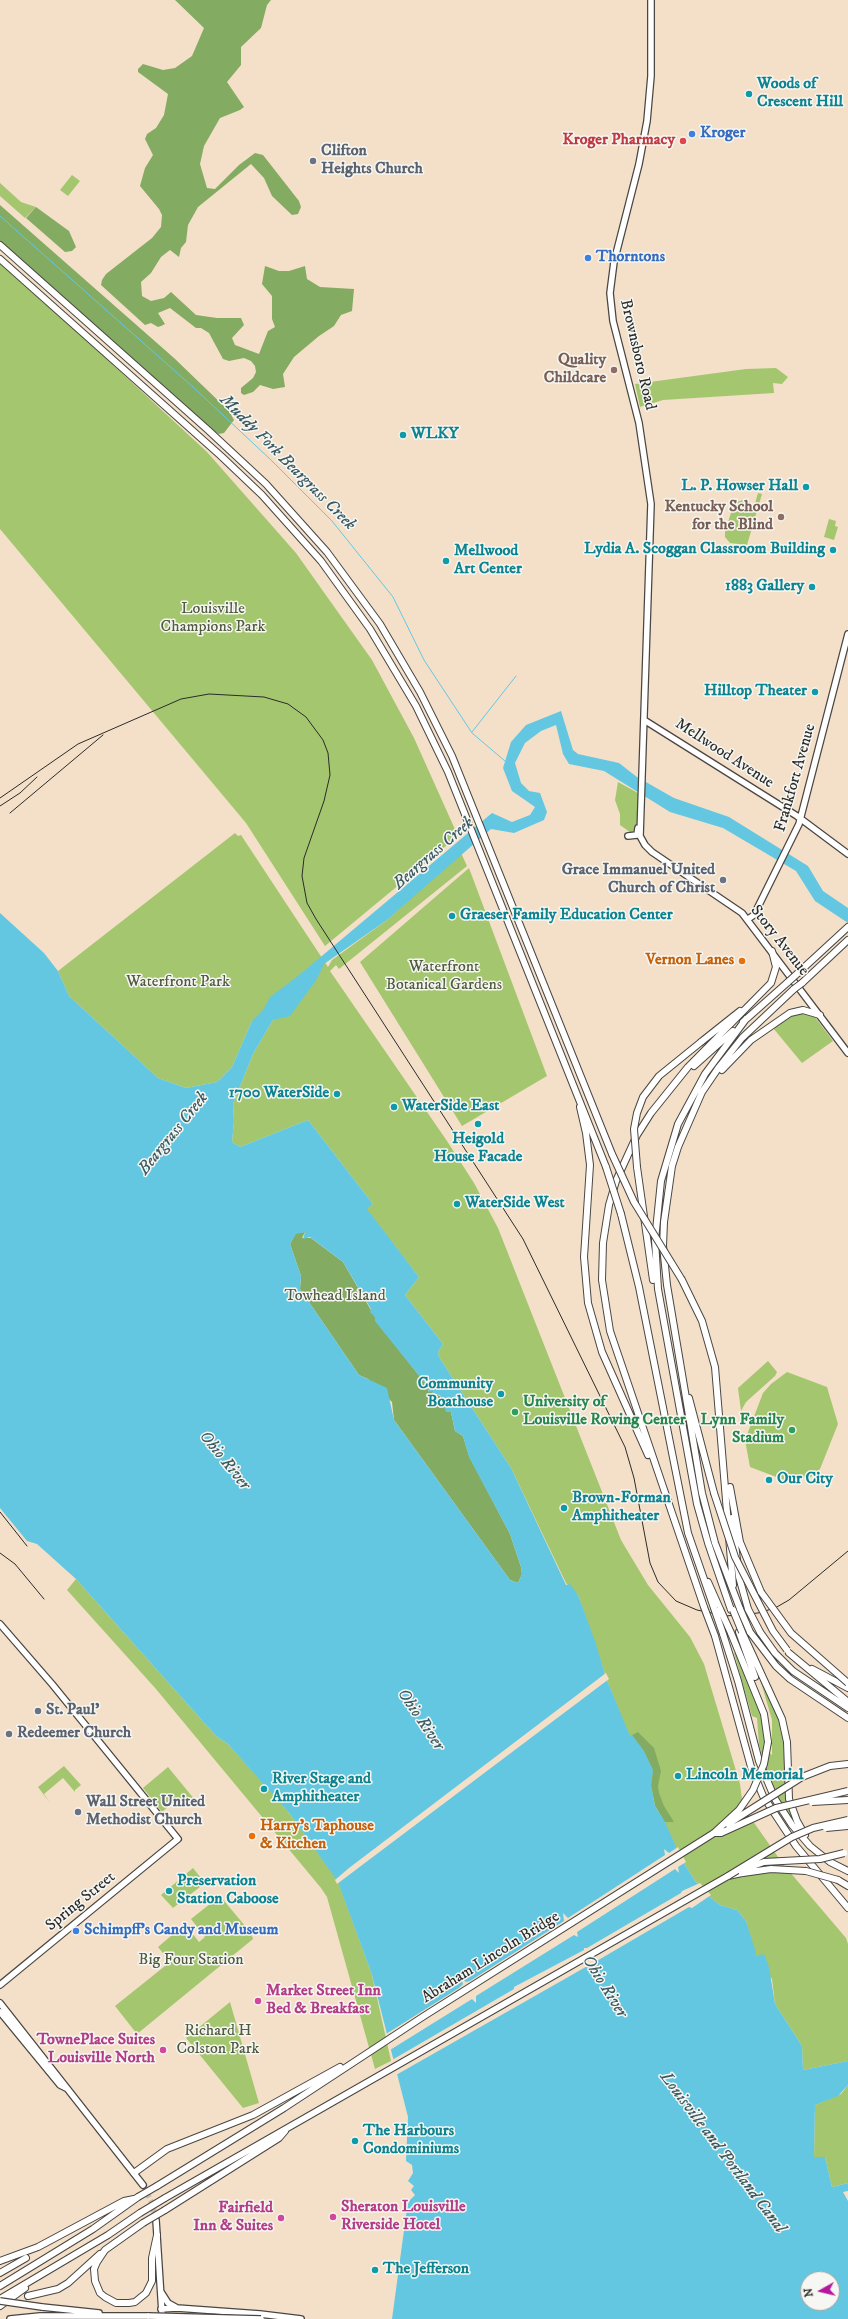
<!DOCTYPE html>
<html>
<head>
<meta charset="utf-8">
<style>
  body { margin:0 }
  #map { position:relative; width:848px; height:2319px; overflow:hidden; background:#f4e0c8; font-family:"IM FELL DW Pica",serif }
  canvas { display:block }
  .north { position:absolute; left:800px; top:2271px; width:40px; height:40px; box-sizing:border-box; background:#f6f6f2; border:1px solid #a5a5a2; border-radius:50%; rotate:262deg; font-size:11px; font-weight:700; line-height:16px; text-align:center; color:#2b2b2b }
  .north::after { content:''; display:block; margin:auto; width:14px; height:18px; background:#b5179e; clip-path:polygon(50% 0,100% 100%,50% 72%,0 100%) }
</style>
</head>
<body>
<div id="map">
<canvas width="848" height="2319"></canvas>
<div class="north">N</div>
</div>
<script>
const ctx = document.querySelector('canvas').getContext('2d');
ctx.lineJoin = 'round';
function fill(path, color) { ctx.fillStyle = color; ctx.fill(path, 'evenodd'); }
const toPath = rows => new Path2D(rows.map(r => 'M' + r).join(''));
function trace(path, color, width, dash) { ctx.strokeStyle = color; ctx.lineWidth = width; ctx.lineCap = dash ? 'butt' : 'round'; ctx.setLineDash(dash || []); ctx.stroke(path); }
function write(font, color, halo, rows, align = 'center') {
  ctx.font = font + ' "IM FELL DW Pica",serif'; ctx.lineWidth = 3; ctx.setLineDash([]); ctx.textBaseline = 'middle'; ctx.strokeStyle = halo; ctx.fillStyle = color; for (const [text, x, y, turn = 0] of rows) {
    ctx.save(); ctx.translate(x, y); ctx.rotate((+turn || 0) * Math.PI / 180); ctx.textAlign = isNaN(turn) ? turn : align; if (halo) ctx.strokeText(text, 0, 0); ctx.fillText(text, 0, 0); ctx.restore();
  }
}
fill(toPath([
  [72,175,80,181,68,196,60,190],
  [0,183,21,202,36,207,25,218,0,196],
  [0,260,207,452,296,553,372,660,414,738,458,836,325,946,246,823,0,529],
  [776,368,788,377,782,384,773,383,774,393,663,400,640,407,635,384,746,369],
  [758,493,762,494,747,545,730,543,725,537,725,532,733,506,737,502,743,500,750,502,754,507],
  [829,519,836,521,835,526,838,527,834,540,824,537],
  [618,782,638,793,637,830,634,835,620,825,620,814,615,800],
  [235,833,238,836,241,835,328,967,332,960,387,920,461,853,467,866,339,969,336,965,330,971,447,1141,474,1183,498,1228,621,1540,648,1585,690,1637,704,1664,740,1784,743,1807,783,1864,846,1938,848,1944,848,2061,803,2070,802,2046,775,2004,772,1979,755,1957,746,1921,737,1910,720,1905,711,1898,695,1881,681,1858,660,1815,608,1683,578,1595,566,1583,511,1468,439,1357,438,1352,443,1344,405,1295,419,1277,366,1209,373,1204,308,1120,240,1147,232,1142,234,1121,233,1104,253,1054,273,1020,252,1021,232,1067,217,1082,186,1088,158,1078,69,996,58,971],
  [469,868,547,1076,462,1126,360,962],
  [807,1012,815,1017,833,1041,802,1063,773,1028,796,1013],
  [768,1361,777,1372,775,1376,746,1402,741,1411,738,1388],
  [787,1372,827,1387,838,1424,820,1469,807,1480,804,1477,795,1484,750,1467,745,1440,763,1393,771,1384],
  [76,1579,216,1736,228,1744,266,1786,290,1814,338,1881,372,1975,391,2061,375,2069,327,1897,321,1888,156,1689,67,1590],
  [736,1652,761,1710,765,1737,763,1748,772,1755,772,1720,760,1679,778,1717,783,1740,786,1793,792,1819,778,1799,768,1776,759,1745,757,1718,752,1716,734,1653],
  [64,1766,81,1785,75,1790,75,1792,63,1778,44,1794,50,1803,38,1787],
  [168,1767,195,1800,185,1806,178,1798,162,1812,143,1788],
  [193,1868,205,1883,173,1908,161,1895],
  [220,1896,251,1933,253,1939,137,2034,115,2006,170,1962,158,1947,185,1924,199,1942,205,1937,191,1919],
  [230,2002,259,2103,243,2108,186,2038],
  [848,2085,848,2183,832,2187,825,2157,814,2157,815,2105,841,2094]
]), '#a4c66f');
fill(toPath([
  [175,0,271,0,267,5,261,28,241,47,241,65,227,82,244,107,240,110,220,118,204,146,200,164,207,188,215,189,239,165,255,153,263,155,299,201,301,207,298,214,292,215,272,196,264,178,251,164,198,207,188,225,186,242,181,248,179,257,170,250,161,257,151,273,141,282,142,296,151,301,164,298,171,292,196,315,217,318,241,318,244,325,232,338,235,345,259,354,268,331,275,327,272,319,272,296,262,284,265,266,279,271,289,271,305,266,307,279,320,287,354,289,352,311,341,315,334,326,319,336,294,357,283,374,285,387,273,389,260,385,253,392,244,395,241,393,241,388,253,378,256,372,255,366,251,361,244,358,229,361,223,359,209,333,201,328,196,328,170,308,158,313,165,324,161,326,158,327,151,323,145,325,101,285,102,280,106,274,152,238,161,227,162,215,159,209,140,186,145,168,153,155,145,139,147,134,156,128,164,115,168,94,138,72,138,69,143,64,163,70,175,68,192,56,204,28],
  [0,205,174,358,229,411,234,420,224,433,219,434,212,430,0,241],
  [36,207,69,231,76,247,72,251,65,252,26,218],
  [305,1232,302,1238,311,1238,343,1262,375,1317,375,1320,429,1388,428,1391,434,1391,431,1394,432,1397,435,1394,440,1396,444,1407,451,1412,455,1431,463,1436,469,1456,510,1534,521,1567,522,1574,518,1583,510,1580,394,1420,392,1402,368,1379,359,1375,300,1289,301,1276,290,1244,296,1233],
  [638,1732,654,1748,661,1771,658,1786,659,1793,664,1806,674,1822,665,1822,655,1806,651,1785,653,1770,644,1752,632,1735]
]), '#83ab62');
fill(toPath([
  [561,711,573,750,578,754,619,763,637,777,674,798,729,817,808,866,823,891,848,908,848,923,815,901,796,871,723,828,670,812,604,771,569,764,563,754,556,725,541,731,525,743,515,763,521,783,529,791,540,793,547,812,544,820,514,833,491,829,387,920,324,964,317,979,290,1016,273,1020,253,1054,233,1104,234,1121,232,1142,240,1147,308,1120,373,1204,367,1209,419,1277,405,1295,443,1344,438,1352,439,1357,511,1468,566,1585,570,1584,578,1595,595,1641,606,1678,630,1736,632,1735,644,1751,653,1770,651,1785,655,1806,665,1822,681,1858,695,1881,711,1898,720,1905,737,1910,746,1921,756,1953,755,1956,764,1954,769,1967,775,2004,802,2046,803,2070,848,2061,848,2085,838,2096,815,2105,814,2157,825,2157,832,2187,848,2183,848,2191,843,2192,848,2201,848,2319,392,2319,407,2208,409,2201,415,2195,411,2190,414,2186,408,2181,413,2173,412,2165,406,2161,408,2117,372,1975,338,1882,290,1814,228,1744,216,1736,76,1579,37,1544,27,1541,0,1508,0,913,44,953,58,971,69,996,158,1078,186,1088,217,1082,232,1067,252,1021,263,1010,270,997,298,976,492,813,512,822,530,815,535,807,512,791,503,768,511,742,526,725],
  [305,1232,303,1239,310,1237,343,1262,371,1309,370,1312,375,1317,375,1321,429,1388,428,1392,434,1391,431,1394,431,1397,434,1394,440,1395,446,1412,451,1412,455,1431,463,1436,469,1457,510,1534,521,1567,522,1574,518,1583,510,1580,394,1420,387,1388,359,1375,300,1289,301,1276,290,1244,296,1234],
  [808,2279,832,2279,832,2303,808,2303]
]), '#63c7e1');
fill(toPath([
  [606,1673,609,1679,337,1884,335,1880,349,1868],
  [678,1847,686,1862,678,1867,679,1873,675,1869,577,1932,578,1937,574,1935,476,1996,476,2003,472,1999,390,2050,386,2034,459,1988,463,1984,461,1978,466,1982,470,1981,564,1921,563,1913,568,1918,665,1855,664,1849,669,1853],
  [700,1883,711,1895,692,1908,689,1907,595,1962,594,1964,591,1964,396,2075,392,2060,514,1989,514,1987,584,1950,584,1948,587,1948,681,1893,682,1891]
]), '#f4e0c8');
trace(toPath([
  [0,216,193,387,271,460,332,521,393,597,424,660,472,733,505,761],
  [472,732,516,676]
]), '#63c7e1', 1);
trace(toPath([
  [143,2185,152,2203,156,2220]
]), '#ccbca9', 5.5, [5.5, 3]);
const major = toPath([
  [651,0,651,76,647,121,639,164,614,262,610,293,613,321,639,423,651,504,640,836,645,845,652,852,742,913,848,1053],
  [644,720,797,816,848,854],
  [628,836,637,835,638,828],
  [748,919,754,915,799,824,848,634],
  [0,1624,52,1684,178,1839,0,1985],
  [0,2003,143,2185],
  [0,2012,60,2085,66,2088],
  [156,2220,162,2313],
  [161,2292,168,2303,177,2308],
  [42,2307,99,2313],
  [161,2309,177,2308,260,2314,301,2319],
  [10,2319,40,2316,149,2316]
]);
const highway = toPath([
  [0,245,208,430,266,484,327,552,380,624,420,692,452,756,612,1154],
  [0,259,221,456,262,495,321,561,370,629,416,706,448,772,606,1167],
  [798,973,848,927],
  [802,983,848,940],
  [743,1022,788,982],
  [701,1042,740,1011],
  [694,1066,733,1031],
  [722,1070,751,1040,790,1013,803,1010,820,1015],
  [580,1107,586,1133,590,1165,584,1257,588,1303,602,1352,648,1455],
  [637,1167,653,1280],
  [621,1214,639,1287,688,1533,714,1608],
  [682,1280,702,1321,715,1367,733,1585],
  [689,1398,714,1493],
  [730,1487,740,1542,761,1592],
  [732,1518,739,1577,748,1609],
  [708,1582,720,1609],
  [704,1607,610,1331,602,1280,603,1243,609,1205,616,1181,637,1135,651,1113,688,1067,771,983,776,967,772,951],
  [740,1609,715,1543,702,1493,667,1285,663,1246,664,1222,672,1166,678,1147,702,1092,719,1067,742,1038,794,989],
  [731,1610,708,1543,697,1504,658,1289,655,1240,661,1181,678,1124,705,1074,746,1019],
  [739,1632,755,1677],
  [742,1632,782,1719,787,1742,789,1799,797,1821,805,1835],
  [750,1632,776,1666,790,1679,848,1718],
  [760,1632,775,1653,793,1671,848,1708],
  [731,1633,764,1714,768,1742],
  [723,1634,738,1681,759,1761,775,1799,792,1825,810,1846,830,1862,848,1871],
  [715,1636,751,1767,763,1796,796,1846,848,1908],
  [789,1653,848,1702],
  [812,1669,848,1688],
  [802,1777,830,1766,848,1764],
  [838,1880,848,1886],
  [134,2173,167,2149,253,2115,340,2067],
  [157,2186,284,2108,424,2016,714,1833],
  [165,2198,728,1876,742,1873],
  [165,2210,279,2138,285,2131],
  [143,2223,105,2250,97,2262,94,2269,95,2281,100,2293,105,2297,116,2303,129,2303,135,2302,146,2293,152,2281,152,2258,157,2235],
  [0,2261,38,2247,124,2201,134,2199],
  [0,2273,26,2258],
  [0,2286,93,2229,138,2197],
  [28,2296,58,2289,68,2283,100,2254],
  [0,2299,108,2235,140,2213],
  [0,2306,25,2288]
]);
trace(major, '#494643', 8);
trace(highway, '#494643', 8);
trace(major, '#fff', 5.5);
trace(highway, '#fff', 6);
trace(toPath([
  [0,798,78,744,181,699,209,694,264,697,288,704,306,717,323,740,328,753,330,775,324,801,304,858,302,876,307,903,316,919,523,1239,625,1447,634,1478,650,1563,658,1582,676,1601,697,1610,726,1616,758,1613,775,1608,789,1600,848,1551],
  [0,806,20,793,37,777],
  [10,813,103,735],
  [0,1512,27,1546],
  [0,1553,15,1564,44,1599]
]), '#2b2b2b', 1);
const majorBridge = toPath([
  [0,2301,42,2307],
  [149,2316,261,2319]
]);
const highwayBridge = toPath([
  [788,982,798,973],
  [794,989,802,983],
  [612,1154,634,1202,682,1280],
  [606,1167,621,1214],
  [637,1167,634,1129,637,1113,643,1097,659,1076,701,1042],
  [714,1493,735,1557,773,1631,787,1650],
  [761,1592,791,1633,848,1683],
  [704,1607,715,1636],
  [714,1608,723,1634],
  [720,1609,731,1633],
  [740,1609,750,1632],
  [748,1609,760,1632],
  [733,1610,742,1632],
  [812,1802,848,1800],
  [728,1824,802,1777],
  [826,1828,848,1826],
  [714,1833,721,1833,776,1808,848,1791],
  [714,1833,739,1810,753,1790,764,1764,768,1742],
  [742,1873,750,1867,764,1862,820,1859,844,1853],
  [743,1873,771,1869,806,1871,838,1880],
  [728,1876,792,1837,813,1828,848,1820],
  [138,2197,157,2186],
  [140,2213,165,2198],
  [143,2223,165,2210]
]);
trace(majorBridge, '#494643', 8, []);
trace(highwayBridge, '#494643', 8, []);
trace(majorBridge, '#fff', 5.5);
trace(highwayBridge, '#fff', 6);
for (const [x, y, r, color] of [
  [749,94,4,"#0f9aa8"],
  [692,134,4,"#3f7fe0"],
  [683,141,4,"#e0444e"],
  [313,161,4,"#6b7280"],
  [588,258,4,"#3f7fe0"],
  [614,370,4,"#8d6e63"],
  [403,435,4,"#0f9aa8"],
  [806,487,4,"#0f9aa8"],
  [781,517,4,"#8d6e63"],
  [833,550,4,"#0f9aa8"],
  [446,561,4,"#0f9aa8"],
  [812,587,4,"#0f9aa8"],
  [815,692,4,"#0f9aa8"],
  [723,880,4,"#6b7280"],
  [452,916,4,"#0f9aa8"],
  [742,961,4,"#e8710a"],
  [337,1094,4,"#0f9aa8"],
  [394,1107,4,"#0f9aa8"],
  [478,1124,4,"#0f9aa8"],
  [457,1204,4,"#0f9aa8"],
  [501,1394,4,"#0f9aa8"],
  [515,1412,4,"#2e9e5b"],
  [792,1430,4,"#2e9e5b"],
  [769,1480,4,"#0f9aa8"],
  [564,1508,4,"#0f9aa8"],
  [38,1711,4,"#6b7280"],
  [9,1734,4,"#6b7280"],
  [678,1776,4,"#0f9aa8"],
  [264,1789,4,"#0f9aa8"],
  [78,1812,4,"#6b7280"],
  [252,1836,4,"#e8710a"],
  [169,1891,4,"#0f9aa8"],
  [76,1931,4,"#3f7fe0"],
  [258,2001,4,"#d1479c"],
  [163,2050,4,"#d1479c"],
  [355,2141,4,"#0f9aa8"],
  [333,2217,4,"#d1479c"],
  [281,2218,4,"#d1479c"],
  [375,2270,4,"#0f9aa8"]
]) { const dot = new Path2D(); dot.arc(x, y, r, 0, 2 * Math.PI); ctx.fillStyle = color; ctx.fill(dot); trace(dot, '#f6f6f2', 1.5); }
write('bold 16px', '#0d838f', '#f6f6f2', [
  ["Woods of",757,85],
  ["Crescent Hill",757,103],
  ["WLKY",411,435],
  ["L. P. Howser Hall",798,487,"right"],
  ["Lydia A. Scoggan Classroom Building",825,550,"right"],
  ["Mellwood",454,552],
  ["Art Center",454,570],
  ["1883 Gallery",804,587,"right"],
  ["Hilltop Theater",807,692,"right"],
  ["Graeser Family Education Center",460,916],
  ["1700 WaterSide",329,1094,"right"],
  ["WaterSide East",402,1107],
  ["Heigold",478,1140,"center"],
  ["House Facade",478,1158,"center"],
  ["WaterSide West",465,1204],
  ["Community",493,1385,"right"],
  ["Boathouse",493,1403,"right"],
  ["Our City",777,1480],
  ["Brown-Forman",572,1499],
  ["Amphitheater",572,1517],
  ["Lincoln Memorial",686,1776],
  ["River Stage and",272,1780],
  ["Amphitheater",272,1798],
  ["Preservation",177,1882],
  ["Station Caboose",177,1900],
  ["The Harbours",363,2132],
  ["Condominiums",363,2150],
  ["The Jefferson",383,2270]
], 'left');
write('bold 16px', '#366cbe', '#f6f6f2', [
  ["Kroger",700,134],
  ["Thorntons",596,258],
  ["Schimpff's Candy and Museum",84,1931]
], 'left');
write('bold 16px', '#be3a42', '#f6f6f2', [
  ["Kroger Pharmacy",675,141]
], 'right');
write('bold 16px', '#5b616d', '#f6f6f2', [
  ["Clifton",321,152],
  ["Heights Church",321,170],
  ["Grace Immanuel United",715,871,"right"],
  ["Church of Christ",715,889,"right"],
  ["St. Paul'",46,1711],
  ["Redeemer Church",17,1734],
  ["Wall Street United",86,1803],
  ["Methodist Church",86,1821]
], 'left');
write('16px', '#2b2b2b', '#f6f6f2', [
  ["Brownsboro Road",637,355,77],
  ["Mellwood Avenue",724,754,33],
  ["Frankfort Avenue",796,778,-74],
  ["Story Avenue",779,941,52],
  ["Spring Street",81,1902,-39],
  ["Abraham Lincoln Bridge",491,1958,-32]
]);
write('bold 16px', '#785e54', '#f6f6f2', [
  ["Quality",606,361],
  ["Childcare",606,379],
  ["Kentucky School",773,508],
  ["for the Blind",773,526]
], 'right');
write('16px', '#4f5a3f', '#f6f6f2', [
  ["Louisville",213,610],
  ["Champions Park",213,628],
  ["Waterfront",444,968],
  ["Botanical Gardens",444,986],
  ["Waterfront Park",178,983],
  ["Towhead Island",335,1297],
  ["Big Four Station",191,1961],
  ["Richard H",218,2032],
  ["Colston Park",218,2050]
]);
write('bold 16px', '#c56008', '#f6f6f2', [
  ["Vernon Lanes",734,961],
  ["Harry's Taphouse",260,1827,"left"],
  ["& Kitchen",260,1845,"left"]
], 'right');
write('bold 16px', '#27864d', '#f6f6f2', [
  ["University of",523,1403],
  ["Louisville Rowing Center",523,1421],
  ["Lynn Family",784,1421,"right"],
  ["Stadium",784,1439,"right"]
], 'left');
write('bold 16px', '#b23c85', '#f6f6f2', [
  ["Market Street Inn",266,1992],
  ["Bed & Breakfast",266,2010],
  ["TownePlace Suites",155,2041,"right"],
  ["Louisville North",155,2059,"right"],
  ["Sheraton Louisville",341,2208],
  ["Riverside Hotel",341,2226],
  ["Fairfield",273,2209,"right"],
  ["Inn & Suites",273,2227,"right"]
], 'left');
write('italic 17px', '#3c5a62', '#f6f6f2', [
  ["Muddy Fork Beargrass Creek",287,463,45],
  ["Beargrass Creek",434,854,-41],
  ["Beargrass Creek",174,1134,-51],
  ["Ohio River",224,1461,51],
  ["Ohio River",420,1720,56],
  ["Ohio River",604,1987,58],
  ["Louisville and Portland Canal",722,2153,53]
]);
</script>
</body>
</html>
